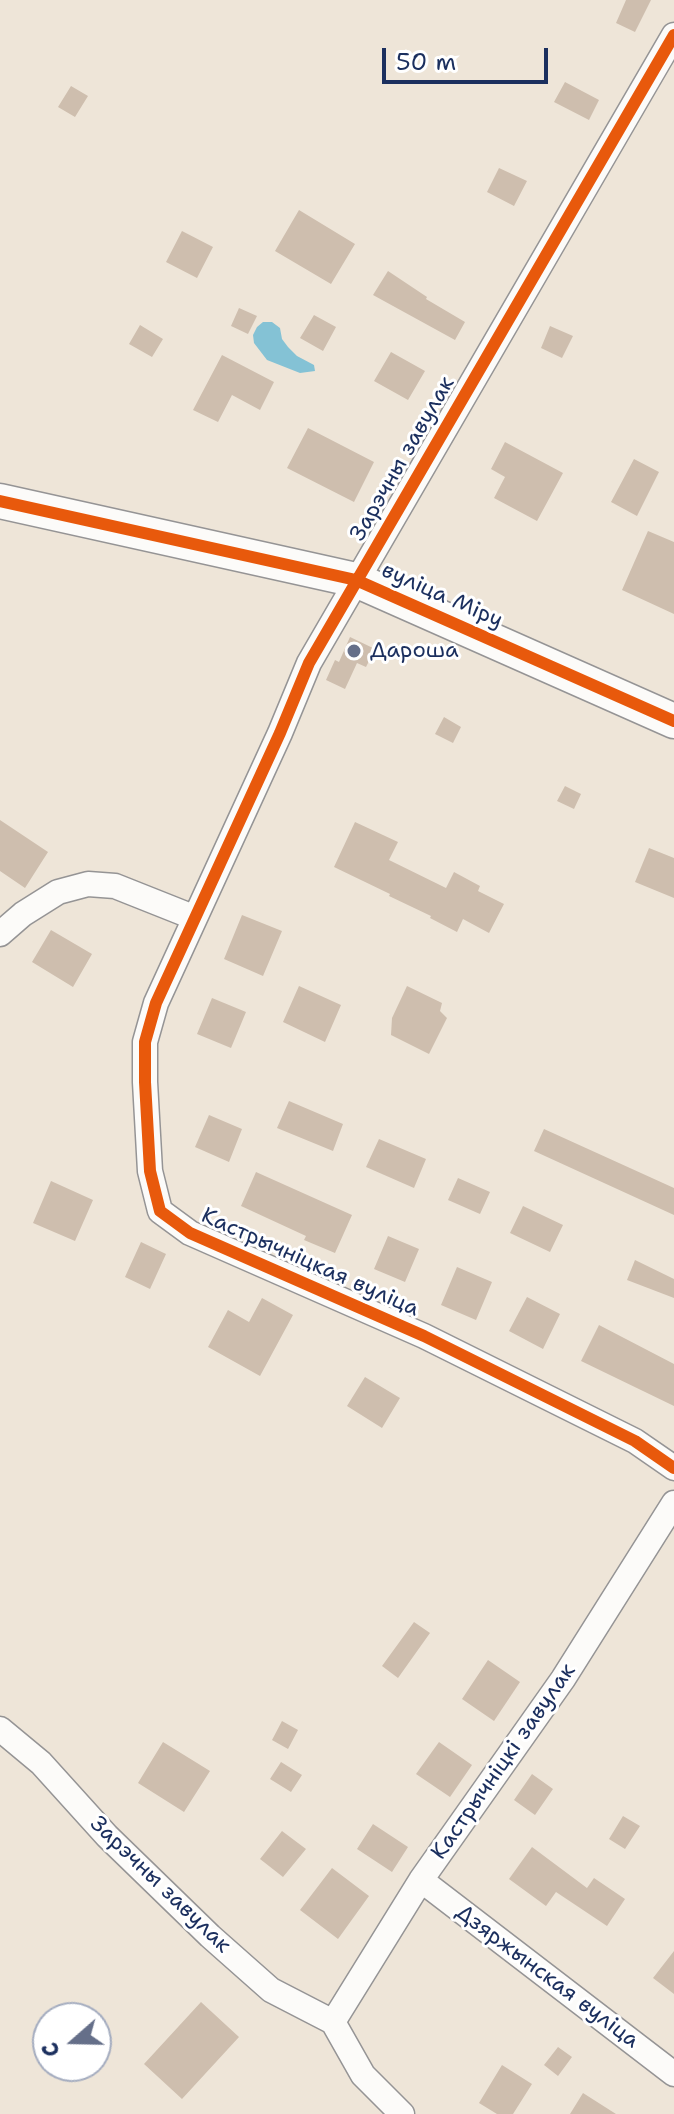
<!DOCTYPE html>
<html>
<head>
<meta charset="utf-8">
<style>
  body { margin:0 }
  #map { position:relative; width:674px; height:2114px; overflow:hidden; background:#eee5d8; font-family:"Shantell Sans",sans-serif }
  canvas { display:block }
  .north { position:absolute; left:32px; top:2002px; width:80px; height:80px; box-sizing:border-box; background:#fff; border:2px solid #a4acbf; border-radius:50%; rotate:250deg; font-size:22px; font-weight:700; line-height:32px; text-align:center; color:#1b2f5e }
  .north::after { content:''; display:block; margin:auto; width:28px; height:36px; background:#656f89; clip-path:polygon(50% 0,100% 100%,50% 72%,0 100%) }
  .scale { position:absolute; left:382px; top:48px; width:166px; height:36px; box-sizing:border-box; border:4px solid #1b2f5e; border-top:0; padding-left:10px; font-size:24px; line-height:28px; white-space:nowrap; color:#1b2f5e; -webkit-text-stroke:6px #fff; paint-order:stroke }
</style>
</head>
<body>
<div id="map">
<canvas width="674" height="2114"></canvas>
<div class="north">С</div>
<div class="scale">50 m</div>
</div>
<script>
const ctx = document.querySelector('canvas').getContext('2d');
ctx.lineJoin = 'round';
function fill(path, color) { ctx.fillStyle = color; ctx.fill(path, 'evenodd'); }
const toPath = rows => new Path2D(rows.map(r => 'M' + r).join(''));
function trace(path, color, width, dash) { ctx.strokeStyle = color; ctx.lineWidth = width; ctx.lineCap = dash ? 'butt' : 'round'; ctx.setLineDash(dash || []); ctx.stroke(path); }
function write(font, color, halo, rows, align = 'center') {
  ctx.font = font + ' "Shantell Sans",sans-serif'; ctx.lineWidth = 6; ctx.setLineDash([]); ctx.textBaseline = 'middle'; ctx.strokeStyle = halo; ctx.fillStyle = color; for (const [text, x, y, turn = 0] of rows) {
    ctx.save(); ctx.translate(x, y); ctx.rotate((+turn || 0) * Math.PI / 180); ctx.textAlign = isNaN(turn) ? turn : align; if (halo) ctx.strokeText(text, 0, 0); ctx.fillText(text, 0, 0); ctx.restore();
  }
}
fill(toPath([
  [263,322,272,322,280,328,282,339,288,347,297,356,314,365,315,371,300,373,267,360,254,343,253,335,257,327]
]), '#84c2d5');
fill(toPath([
  [626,0,651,0,635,32,616,23],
  [565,82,599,100,589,120,554,102],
  [71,86,88,96,75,117,58,107],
  [499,168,527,181,514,206,487,192],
  [299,210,355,244,331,284,275,251],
  [182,231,213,247,197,278,166,262],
  [388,271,427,297,426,299,465,322,455,340,373,295],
  [239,308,257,316,248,334,231,326],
  [314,315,336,327,323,351,300,338],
  [140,325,163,339,152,357,129,344],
  [550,326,573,336,562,358,541,348],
  [391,352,425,371,408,400,374,381],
  [222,355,274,382,260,410,232,395,218,422,193,410],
  [308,428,374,462,354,502,287,468],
  [505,442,563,473,537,521,494,498,505,477,491,469],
  [634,459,659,472,637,516,611,502],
  [648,531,674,542,674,614,622,590],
  [350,637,375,649,366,667,357,663,345,689,326,680,335,660,339,662],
  [444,717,461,727,453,743,435,734],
  [565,786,581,794,574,809,557,801],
  [0,820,48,852,25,888,0,871],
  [355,822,398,842,389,860,446,888,454,872,480,886,478,891,504,904,489,933,463,919,457,932,430,918,431,916,389,896,390,894,334,867],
  [649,848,674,858,674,898,635,882],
  [242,915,282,931,263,976,224,959],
  [51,930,92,954,73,987,32,962],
  [299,986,341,1005,325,1042,283,1022],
  [407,986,442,1003,440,1011,447,1018,429,1054,391,1035,392,1018],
  [212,998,246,1012,231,1048,197,1034],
  [289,1101,343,1124,333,1151,277,1128],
  [209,1115,242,1129,229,1162,195,1147],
  [544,1129,674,1188,674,1215,534,1151],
  [379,1139,426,1159,414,1188,366,1167],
  [256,1172,352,1215,335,1253,304,1240,306,1236,241,1206],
  [458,1178,490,1192,480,1214,448,1200],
  [51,1181,93,1200,75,1241,33,1223],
  [523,1206,563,1225,550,1252,510,1233],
  [388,1236,419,1249,405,1282,374,1269],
  [141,1242,166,1254,150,1289,125,1277],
  [635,1260,674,1279,674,1298,627,1280],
  [457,1267,492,1282,476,1320,441,1305],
  [527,1297,560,1314,543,1349,509,1331],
  [262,1298,293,1315,260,1376,208,1347,228,1310,249,1322],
  [599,1325,674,1364,674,1406,581,1361],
  [365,1377,400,1398,382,1428,347,1406],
  [414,1622,430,1633,398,1678,382,1666],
  [488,1660,520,1682,494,1721,462,1699],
  [282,1721,298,1730,288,1749,272,1740],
  [163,1742,210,1771,184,1812,138,1783],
  [439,1742,472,1765,450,1797,416,1774],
  [281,1762,302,1775,291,1792,270,1779],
  [532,1774,553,1789,535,1815,514,1800],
  [623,1816,640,1826,625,1849,609,1839],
  [373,1824,408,1847,392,1872,357,1849],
  [282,1831,306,1849,283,1877,260,1859],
  [532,1847,587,1888,594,1878,625,1899,607,1926,556,1892,546,1906,509,1879],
  [332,1868,369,1896,338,1939,300,1910],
  [674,1951,674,1994,653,1978],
  [201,2002,239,2037,182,2099,144,2064],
  [558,2047,572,2057,558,2076,544,2065],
  [502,2065,532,2084,513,2114,497,2114,479,2103],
  [583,2093,616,2114,570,2114]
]), '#cebeae');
const street = toPath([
  [674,35,309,663,280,733,156,1003,145,1042,145,1082,150,1171,160,1211,190,1233,424,1336,635,1441,674,1468],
  [0,934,23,914,58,892,88,884,115,886,193,917],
  [0,1729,41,1763,107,1836,210,1936,271,1990,333,2022],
  [421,1880,674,2074],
  [333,2022,421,1880,563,1679,674,1503],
  [333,2022,363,2075,402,2114]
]);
const secondary = toPath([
  [0,501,356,580,674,721]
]);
trace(street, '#959495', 27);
trace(secondary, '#959495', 37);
trace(street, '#fcfbf9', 24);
trace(secondary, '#fcfbf9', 34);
trace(toPath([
  [674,35,309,663,280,733,156,1003,145,1042,145,1082,150,1171,160,1211,190,1233,424,1336,635,1441,674,1468],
  [0,501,356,580,674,721]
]), '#e8590c', 12);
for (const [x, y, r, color] of [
  [354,651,8,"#656f89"]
]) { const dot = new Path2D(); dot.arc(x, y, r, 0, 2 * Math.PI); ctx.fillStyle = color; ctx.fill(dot); trace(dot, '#fff', 3); }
write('22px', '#1b2f5e', '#fff', [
  ["Зарэчны завулак",403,459,-60],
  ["вуліца Міру",442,596,24],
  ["Кастрычніцкая вуліца",310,1263,24],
  ["Кастрычніцкі завулак",504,1762,-55],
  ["Зарэчны завулак",160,1885,44],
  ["Дзяржынская вуліца",547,1977,37]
]);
write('22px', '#1b2f5e', '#fff', [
  ["Дароша",370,651]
], 'left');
</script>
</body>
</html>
